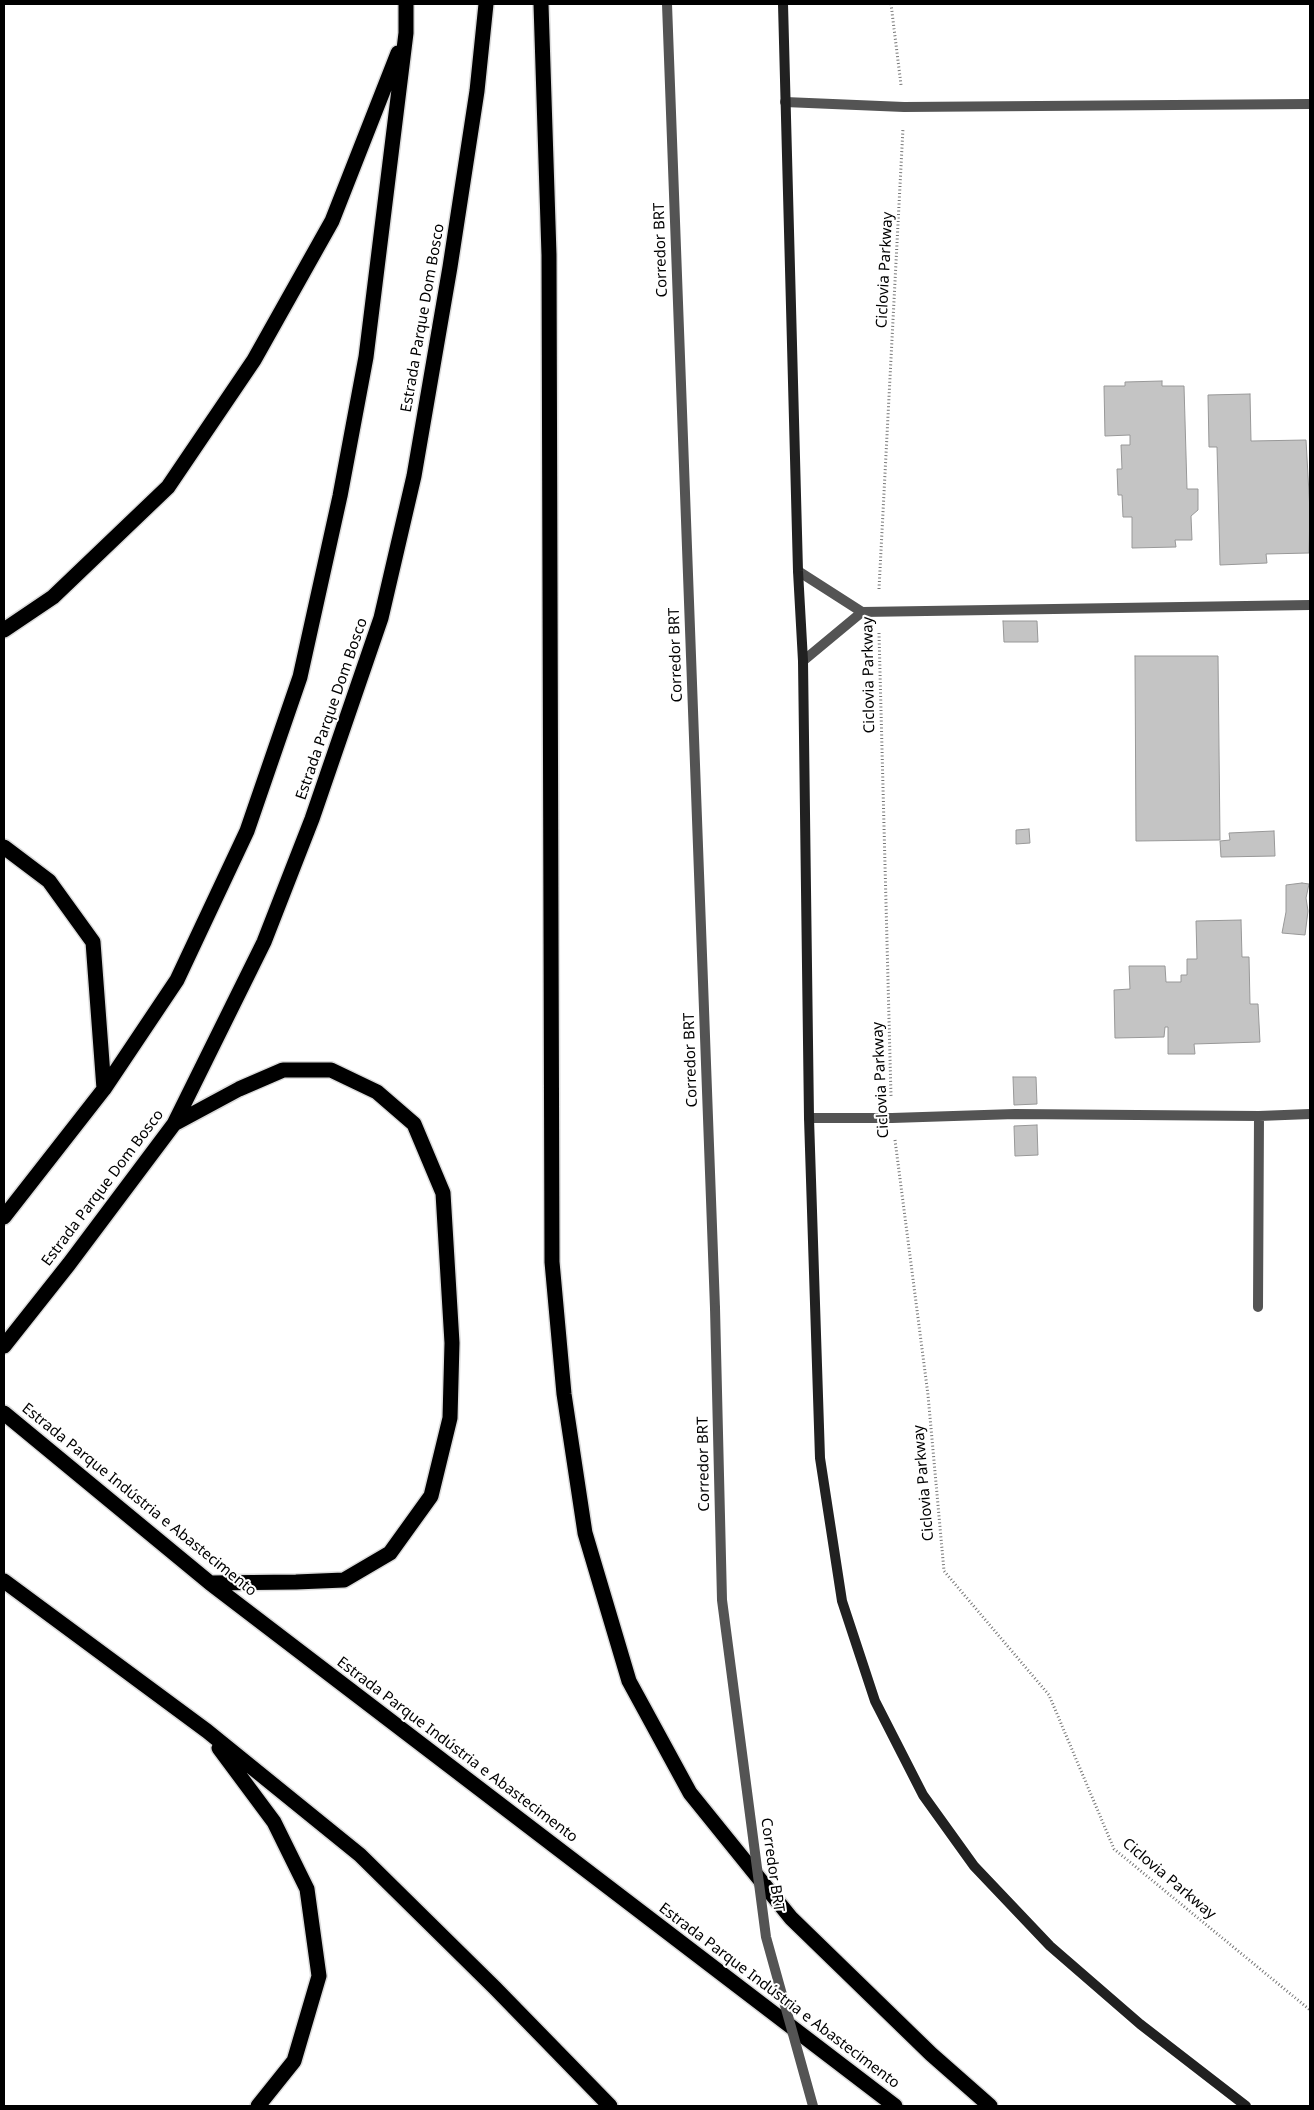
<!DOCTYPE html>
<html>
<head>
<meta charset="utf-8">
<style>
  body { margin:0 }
  #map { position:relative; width:1314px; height:2110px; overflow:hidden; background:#fff; font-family:"Noto Sans",sans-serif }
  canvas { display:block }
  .frame { position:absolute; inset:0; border:5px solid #000; pointer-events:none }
</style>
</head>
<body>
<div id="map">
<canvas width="1314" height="2110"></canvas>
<div class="frame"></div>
</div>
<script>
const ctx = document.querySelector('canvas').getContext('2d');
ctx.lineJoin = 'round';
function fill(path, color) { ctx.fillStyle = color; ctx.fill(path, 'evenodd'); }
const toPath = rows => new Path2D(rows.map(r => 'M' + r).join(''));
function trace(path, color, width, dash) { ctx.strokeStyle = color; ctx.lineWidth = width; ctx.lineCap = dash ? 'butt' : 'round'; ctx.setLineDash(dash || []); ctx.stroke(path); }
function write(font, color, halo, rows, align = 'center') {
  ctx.font = font + ' "Noto Sans",sans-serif'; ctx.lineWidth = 4; ctx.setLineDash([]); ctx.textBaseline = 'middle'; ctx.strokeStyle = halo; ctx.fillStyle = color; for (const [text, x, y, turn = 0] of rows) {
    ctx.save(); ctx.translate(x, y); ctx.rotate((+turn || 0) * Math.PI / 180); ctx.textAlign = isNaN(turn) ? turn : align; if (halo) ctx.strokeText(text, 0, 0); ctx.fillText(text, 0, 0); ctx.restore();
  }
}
const building = toPath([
  [1162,381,1162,386,1184,386,1187,489,1198,489,1198,510,1191,516,1192,540,1175,540,1176,547,1132,548,1132,517,1123,517,1122,495,1118,495,1117,469,1122,469,1121,445,1130,445,1130,435,1105,436,1104,386,1125,386,1125,382,1162,381],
  [1250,394,1251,441,1306,440,1310,511,1309,553,1266,554,1267,563,1220,565,1217,447,1209,447,1208,395,1250,394],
  [1003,621,1037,621,1038,642,1004,642,1003,621],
  [1135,656,1218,656,1220,840,1136,841,1135,656],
  [1029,829,1030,843,1016,844,1016,830,1029,829],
  [1274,831,1275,856,1221,857,1220,841,1230,840,1229,833,1274,831],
  [1302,883,1309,884,1306,898,1308,911,1305,935,1282,933,1286,912,1286,885,1302,883],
  [1241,920,1242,957,1249,957,1250,1004,1258,1004,1260,1042,1194,1044,1195,1054,1168,1054,1168,1027,1165,1027,1164,1037,1115,1038,1114,990,1130,989,1129,966,1165,966,1166,982,1181,982,1181,975,1187,975,1187,959,1197,959,1196,921,1241,920],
  [1013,1077,1036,1077,1037,1104,1014,1105,1013,1077],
  [1037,1125,1038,1155,1015,1156,1014,1126,1037,1125]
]);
fill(building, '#c4c4c4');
trace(building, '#989898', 1);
const highway = toPath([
  [541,4,549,255,552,1262,564,1394,585,1533,629,1681,690,1793,791,1918,931,2054,990,2106],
  [4,630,53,597,168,487,254,360,332,221,398,53],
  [4,847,49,881,93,942,104,1089],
  [174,1124,239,1089,283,1070,331,1070,377,1092,414,1124,443,1193,452,1343,450,1418,431,1496,390,1553,344,1580,296,1582,210,1583],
  [4,1217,104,1089,177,980,247,831,300,677,340,496,366,357,406,33,406,4],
  [4,1346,69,1264,174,1124,264,942,312,819,381,618,414,476,450,267,477,91,486,4],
  [4,1413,210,1583,895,2106],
  [4,1581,207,1731,360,1855,495,1988,610,2106],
  [219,1748,274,1822,307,1889,319,1976,294,2061,258,2106]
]);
trace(highway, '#dbdbdb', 18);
trace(toPath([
  [891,4,901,85],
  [879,589,903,128],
  [879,633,891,1096],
  [895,1140,928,1395,944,1571,1049,1695,1114,1849,1310,2010]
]), '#767676', 3, [1, 2.5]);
trace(toPath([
  [667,4,715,1308],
  [785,102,904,107,1310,104]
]), '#545454', 10);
trace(toPath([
  [798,571,862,612,1310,605],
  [803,661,862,612],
  [809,1118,892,1118,1015,1114,1259,1116,1310,1114],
  [1258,1307,1259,1116]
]), '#545454', 10);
trace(toPath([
  [783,4,798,571,803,661,809,1118,820,1458,842,1601,875,1701,923,1795,974,1866,1050,1946,1140,2024,1246,2106]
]), '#212121', 10);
trace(highway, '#000', 15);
trace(toPath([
  [715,1308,722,1600,766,1937,813,2106]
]), '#545454', 10);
write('15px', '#000', '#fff', [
  ["Corredor BRT",661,250,-92],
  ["Ciclovia Parkway",885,270,-87],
  ["Estrada Parque Dom Bosco",423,318,-80],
  ["Corredor BRT",676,655,-92],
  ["Ciclovia Parkway",869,675,-91],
  ["Estrada Parque Dom Bosco",332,709,-71],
  ["Corredor BRT",691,1060,-92],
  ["Ciclovia Parkway",881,1080,-93],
  ["Estrada Parque Dom Bosco",103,1188,-53],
  ["Corredor BRT",704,1464,-91],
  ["Ciclovia Parkway",924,1483,-95],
  ["Estrada Parque Indústria e Abastecimento",139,1500,39],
  ["Estrada Parque Indústria e Abastecimento",457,1750,37],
  ["Corredor BRT",772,1865,82],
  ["Ciclovia Parkway",1169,1879,40],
  ["Estrada Parque Indústria e Abastecimento",779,1996,37]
]);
</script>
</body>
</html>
